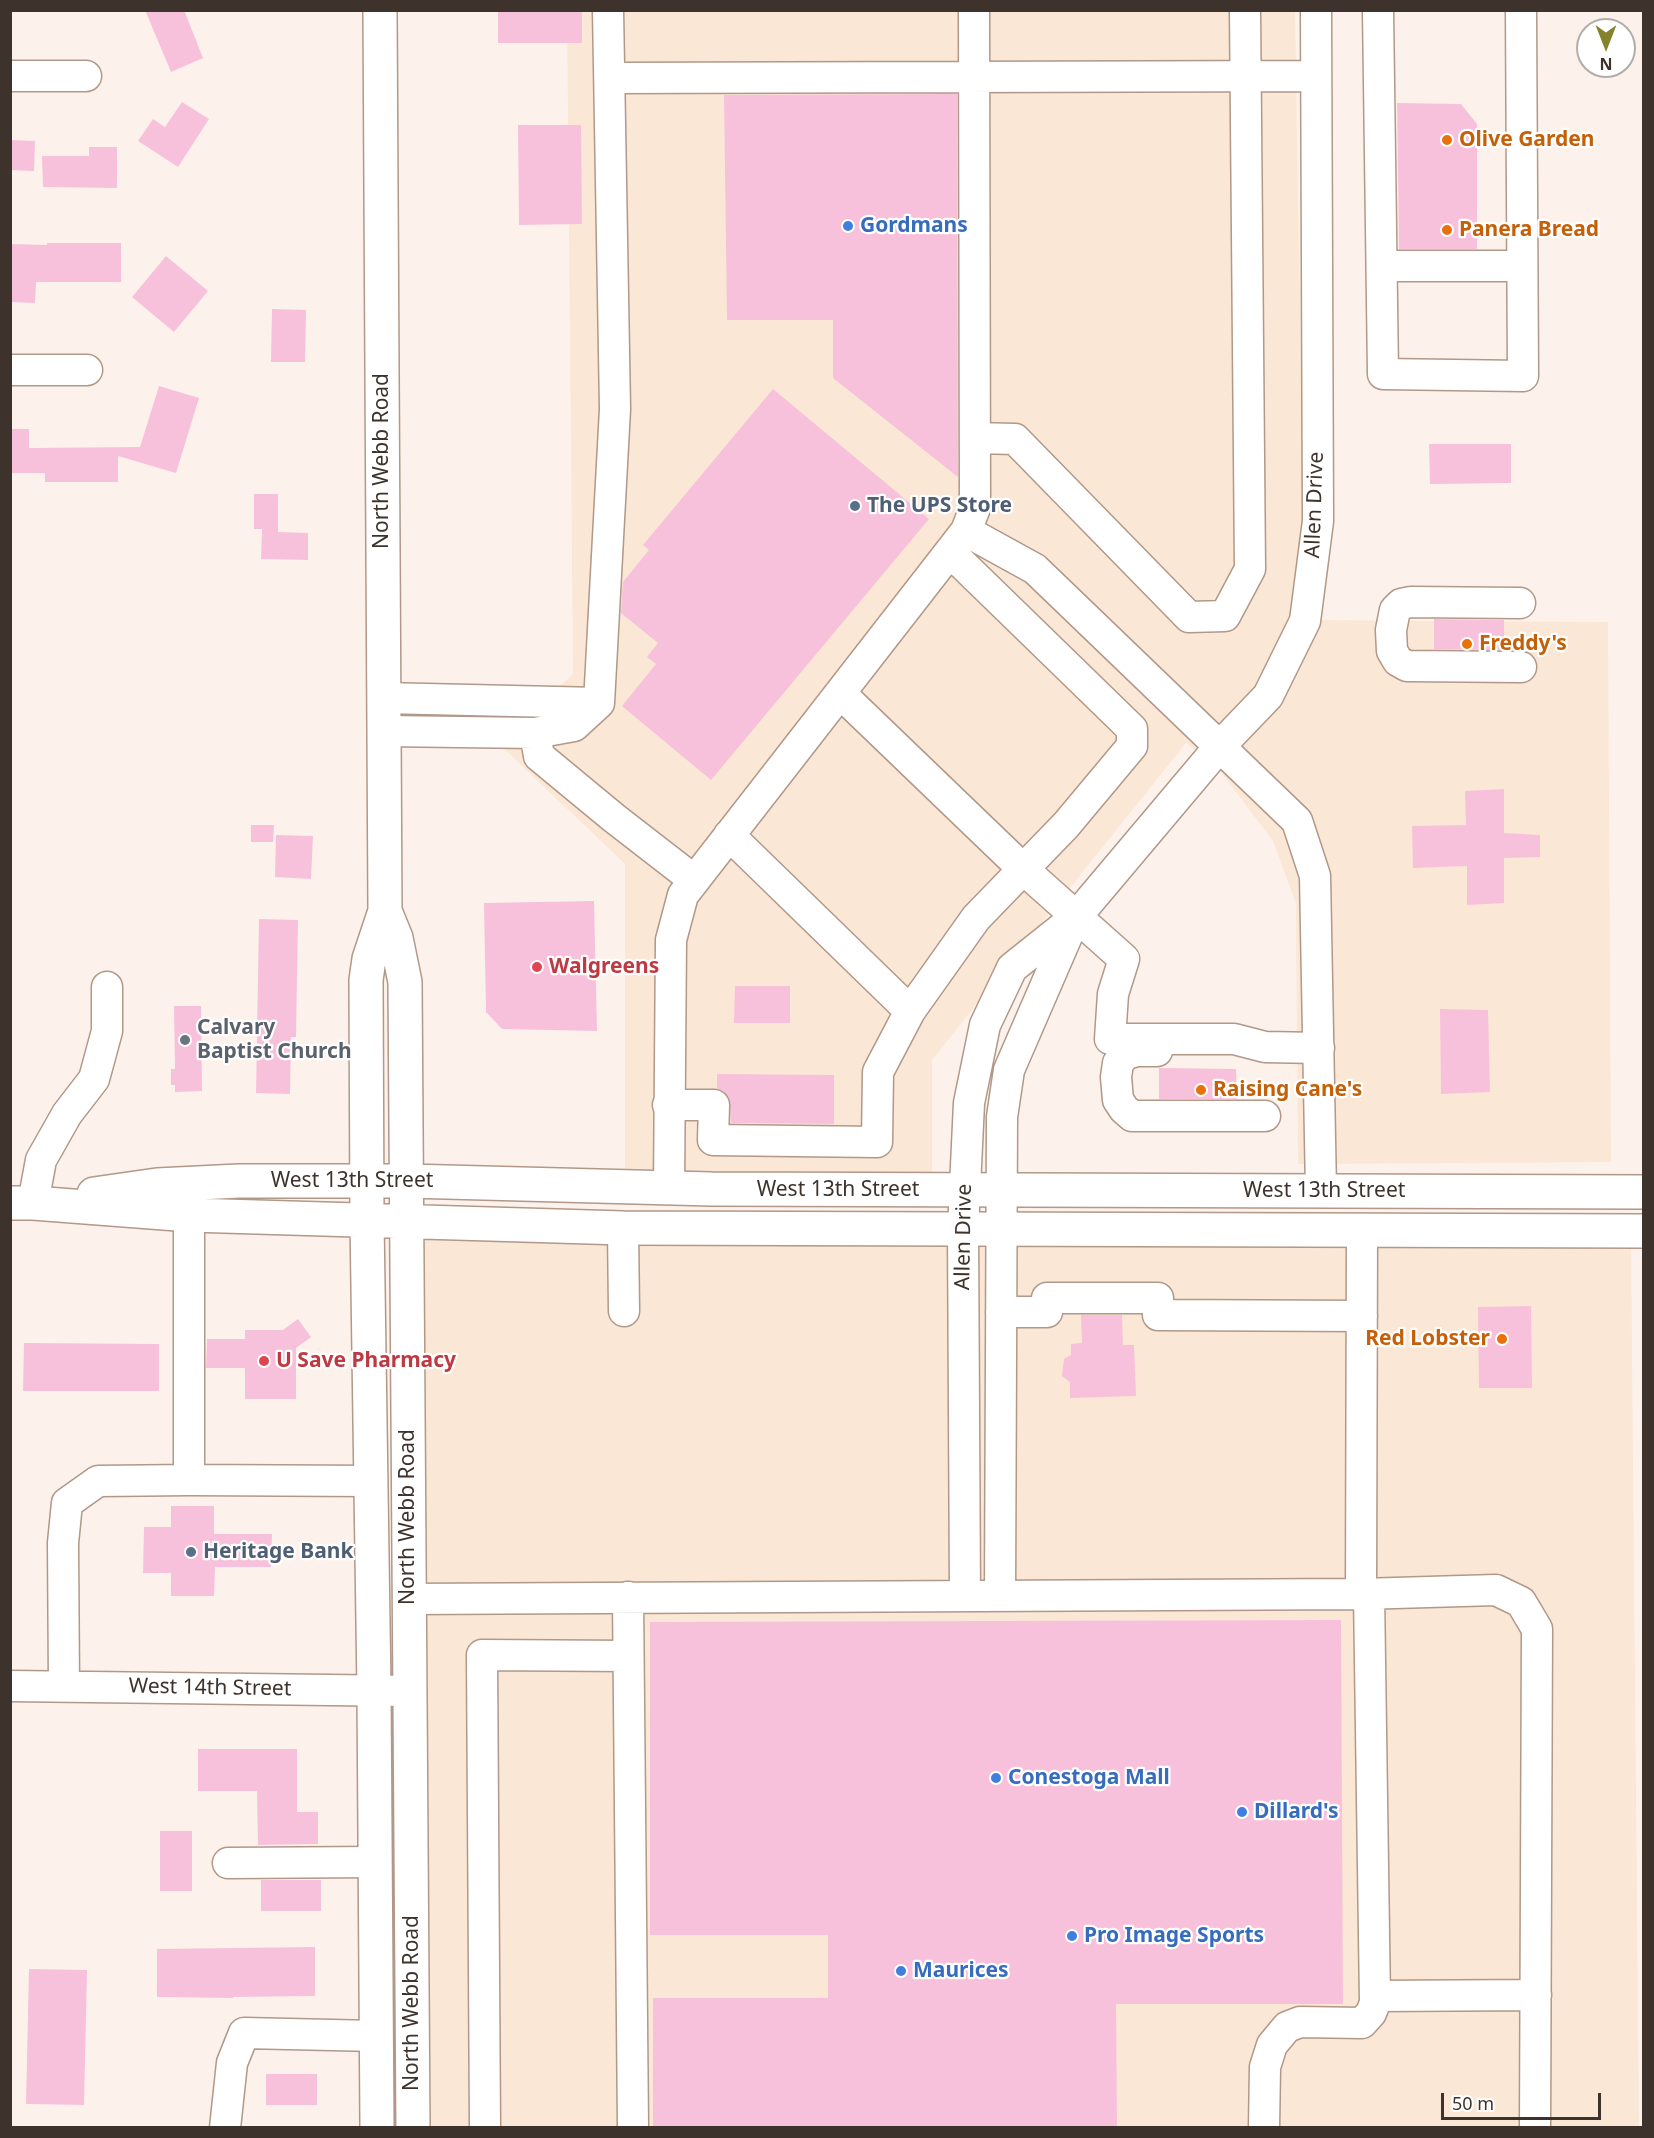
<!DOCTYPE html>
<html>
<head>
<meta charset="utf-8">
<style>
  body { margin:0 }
  #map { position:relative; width:1654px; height:2138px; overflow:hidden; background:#fdf2eb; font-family:"Noto Sans",sans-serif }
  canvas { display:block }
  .frame { position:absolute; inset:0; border:12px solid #3d332c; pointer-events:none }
  .north { position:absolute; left:1576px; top:18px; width:60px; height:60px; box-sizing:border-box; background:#fff; border:2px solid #b1adab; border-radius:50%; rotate:180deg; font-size:16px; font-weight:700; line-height:24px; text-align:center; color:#3d332c }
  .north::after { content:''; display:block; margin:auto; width:21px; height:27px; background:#84822b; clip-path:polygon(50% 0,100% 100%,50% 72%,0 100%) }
  .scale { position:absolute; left:1441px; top:2093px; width:160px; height:27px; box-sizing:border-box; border:3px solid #3d332c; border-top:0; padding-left:8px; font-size:18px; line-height:21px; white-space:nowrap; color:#3d332c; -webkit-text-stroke:4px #fff; paint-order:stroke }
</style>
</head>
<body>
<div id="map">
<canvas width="1654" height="2138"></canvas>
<div class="frame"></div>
<div class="north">N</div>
<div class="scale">50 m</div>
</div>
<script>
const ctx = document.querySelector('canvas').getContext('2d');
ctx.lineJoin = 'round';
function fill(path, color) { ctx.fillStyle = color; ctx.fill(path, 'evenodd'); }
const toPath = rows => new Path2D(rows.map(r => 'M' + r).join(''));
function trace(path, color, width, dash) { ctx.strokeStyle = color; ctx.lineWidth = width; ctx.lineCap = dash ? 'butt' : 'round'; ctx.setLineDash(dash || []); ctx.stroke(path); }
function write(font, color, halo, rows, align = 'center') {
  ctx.font = font + ' "Noto Sans",sans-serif'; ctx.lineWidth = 4.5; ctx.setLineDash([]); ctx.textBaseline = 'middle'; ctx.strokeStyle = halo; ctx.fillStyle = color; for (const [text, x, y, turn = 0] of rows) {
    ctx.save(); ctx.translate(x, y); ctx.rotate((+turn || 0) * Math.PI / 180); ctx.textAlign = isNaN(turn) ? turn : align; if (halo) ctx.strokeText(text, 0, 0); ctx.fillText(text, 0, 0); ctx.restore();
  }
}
fill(toPath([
  [567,11,1295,11,1305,620,1608,622,1611,1162,1298,1164,1296,904,1273,841,1221,772,1186,743,932,1060,932,1181,625,1181,625,864,498,743,573,674],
  [423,1235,1631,1238,1639,2127,431,2127,425,1644]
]), '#fae7d6');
fill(toPath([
  [145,10,184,10,203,58,171,72],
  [498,10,582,10,582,43,498,43],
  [957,94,958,477,833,378,833,320,727,320,724,95],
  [182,102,209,119,178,167,138,141,153,119,165,127],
  [1397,103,1461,104,1477,124,1477,249,1399,249],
  [518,125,581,125,582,224,519,225],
  [10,140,35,141,34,171,10,170],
  [89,147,117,147,117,188,43,187,42,156,89,156],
  [47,243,121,243,121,282,36,282,35,303,10,302,10,244,47,245],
  [166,256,208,291,174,332,132,297],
  [272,309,306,310,305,362,271,362],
  [159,386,199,398,176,473,118,456,118,482,45,482,45,473,10,473,10,429,29,429,29,448,140,447],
  [773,389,929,519,711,780,622,706,656,664,647,657,658,643,621,613,623,582,649,550,643,545],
  [1429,444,1511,444,1511,483,1430,484],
  [254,494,278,494,278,532,308,533,308,560,261,559,262,529,254,529],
  [1434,619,1504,620,1504,650,1434,649],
  [1504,789,1504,833,1540,835,1540,857,1504,858,1504,903,1467,905,1467,866,1413,868,1412,826,1466,825,1465,791],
  [251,825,274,825,273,842,251,842],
  [276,835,313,836,311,879,275,877],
  [594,901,597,1031,502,1029,486,1012,484,903],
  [259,919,298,920,296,1037,291,1037,290,1094,256,1093],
  [735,986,790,986,790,1023,734,1023],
  [174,1006,201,1006,202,1091,175,1092,175,1085,171,1085,171,1069,175,1069],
  [1440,1009,1488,1010,1490,1092,1441,1094],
  [1159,1068,1236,1069,1237,1099,1159,1099],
  [717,1074,834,1075,834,1124,731,1123,729,1097,723,1091,717,1088],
  [1531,1306,1532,1388,1479,1388,1478,1307],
  [1081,1315,1122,1315,1123,1345,1134,1345,1136,1396,1070,1398,1070,1382,1062,1376,1064,1359,1071,1355,1071,1344,1082,1343],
  [298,1319,311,1337,296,1348,296,1399,245,1399,245,1368,206,1368,207,1339,245,1339,245,1330,283,1330],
  [24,1343,159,1344,159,1391,23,1391],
  [171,1506,214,1506,214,1534,272,1534,271,1567,215,1567,214,1596,171,1596,171,1573,143,1573,144,1527,171,1527],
  [1341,1620,1343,2004,1116,2004,1117,2127,653,2127,653,1998,828,1998,828,1935,650,1935,650,1622],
  [198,1749,297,1749,297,1812,318,1812,318,1844,258,1845,257,1791,198,1791],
  [160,1831,192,1831,192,1891,160,1891],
  [261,1880,321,1880,321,1911,261,1911],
  [315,1947,315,1996,233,1997,233,1998,157,1997,157,1949],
  [29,1969,87,1970,84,2105,26,2104],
  [266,2074,317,2074,317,2105,266,2105]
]), '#f8c1db');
const minor = toPath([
  [1378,10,1383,374,1523,376,1521,10],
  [10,76,86,76],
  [610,78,1316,76],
  [1382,266,1522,266],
  [10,370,87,370],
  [976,438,1015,439,1189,617,1225,616,1250,569,1245,10],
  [966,531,1035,569,1297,821,1315,876,1321,1191],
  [1520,603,1411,602,1401,604,1395,610,1391,630,1392,651,1398,661,1407,666,1521,667],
  [840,693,1023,869,1124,959,1113,994,1110,1039,1234,1039,1265,1047,1319,1048],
  [383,698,599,703],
  [384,731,535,733,574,726,599,703,615,409,608,10],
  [535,733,539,756,614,818,694,880],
  [729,835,910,1011,976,918,1066,825,1132,746,1132,729,950,552],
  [1157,1051,1137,1051,1126,1054,1118,1063,1116,1077,1118,1100,1124,1109,1132,1116,1265,1116],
  [668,1105,714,1105,713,1140,877,1142,878,1072,910,1011],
  [669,1188,671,940,683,895,966,531,975,508,974,10],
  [33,1203,41,1160,67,1114,94,1079,107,1031,107,987],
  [623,1228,624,1311],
  [1001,1312,1047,1312,1047,1298,1158,1298,1158,1315,1362,1316],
  [189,1480,189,1192],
  [1361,1594,1362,1231],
  [965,1596,963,1229,969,1103,985,1025,1012,968,1076,917,1220,746,1268,696,1305,621,1318,521,1316,10],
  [1000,1596,1002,1117,1009,1070,1074,920],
  [628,1597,633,2128],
  [409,1599,1361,1594,1496,1590,1521,1602,1537,1629,1535,2128],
  [10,1686,409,1691],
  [64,1686,63,1543,67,1503,98,1481,189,1480,371,1481],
  [228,1863,375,1862],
  [1375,1996,1536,1995],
  [225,2128,232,2063,244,2033,376,2036],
  [485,2128,482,1655,628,1656],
  [1264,2128,1265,2067,1272,2045,1287,2027,1300,2022,1362,2023,1371,2013,1375,2003,1369,1593]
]);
const major = toPath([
  [385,911,396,938,405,982,413,2128],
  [94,1194,157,1185,239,1181,408,1181,711,1189,1644,1192],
  [10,1203,33,1203,190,1215,623,1228,1644,1231],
  [377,2128,374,1690,367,1220,366,980,369,959,385,911,380,10]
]);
trace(minor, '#b19888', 33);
trace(major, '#b19888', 36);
trace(minor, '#fff', 30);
trace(major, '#fff', 33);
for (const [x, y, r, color] of [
  [1447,140,6,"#e8710a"],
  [848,226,6,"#3f7fe0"],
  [1447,230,6,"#e8710a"],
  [855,506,6,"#5c6f8a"],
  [1467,644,6,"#e8710a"],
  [537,967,6,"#e0444e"],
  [185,1040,6,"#6b7280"],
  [1201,1090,6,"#e8710a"],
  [1502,1339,6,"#e8710a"],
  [264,1361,6,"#e0444e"],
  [191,1552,6,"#5c6f8a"],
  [996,1778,6,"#3f7fe0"],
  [1242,1812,6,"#3f7fe0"],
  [1072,1936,6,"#3f7fe0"],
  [901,1971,6,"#3f7fe0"]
]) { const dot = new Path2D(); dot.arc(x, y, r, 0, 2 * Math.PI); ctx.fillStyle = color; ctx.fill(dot); trace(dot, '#fff', 2); }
write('bold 21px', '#c56008', '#fff', [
  ["Olive Garden",1459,140],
  ["Panera Bread",1459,230],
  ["Freddy's",1479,644],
  ["Raising Cane's",1213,1090],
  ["Red Lobster",1490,1339,"right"]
], 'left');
write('bold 21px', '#366cbe', '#fff', [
  ["Gordmans",860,226],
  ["Conestoga Mall",1008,1778],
  ["Dillard's",1254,1812],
  ["Pro Image Sports",1084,1936],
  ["Maurices",913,1971]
], 'left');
write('21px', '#3d332c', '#fff', [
  ["North Webb Road",382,461,-90],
  ["Allen Drive",1315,505,-88],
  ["West 13th Street",352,1181],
  ["West 13th Street",838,1190],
  ["West 13th Street",1324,1191],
  ["Allen Drive",964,1237,-89],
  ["North Webb Road",408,1517,-90],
  ["West 14th Street",210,1688,1],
  ["North Webb Road",412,2003,-90]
]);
write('bold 21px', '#4e5e75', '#fff', [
  ["The UPS Store",867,506],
  ["Heritage Bank",203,1552]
], 'left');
write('bold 21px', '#be3a42', '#fff', [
  ["Walgreens",549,967],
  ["U Save Pharmacy",276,1361]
], 'left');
write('bold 21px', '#5b616d', '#fff', [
  ["Calvary",197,1028],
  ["Baptist Church",197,1052]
], 'left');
</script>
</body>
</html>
